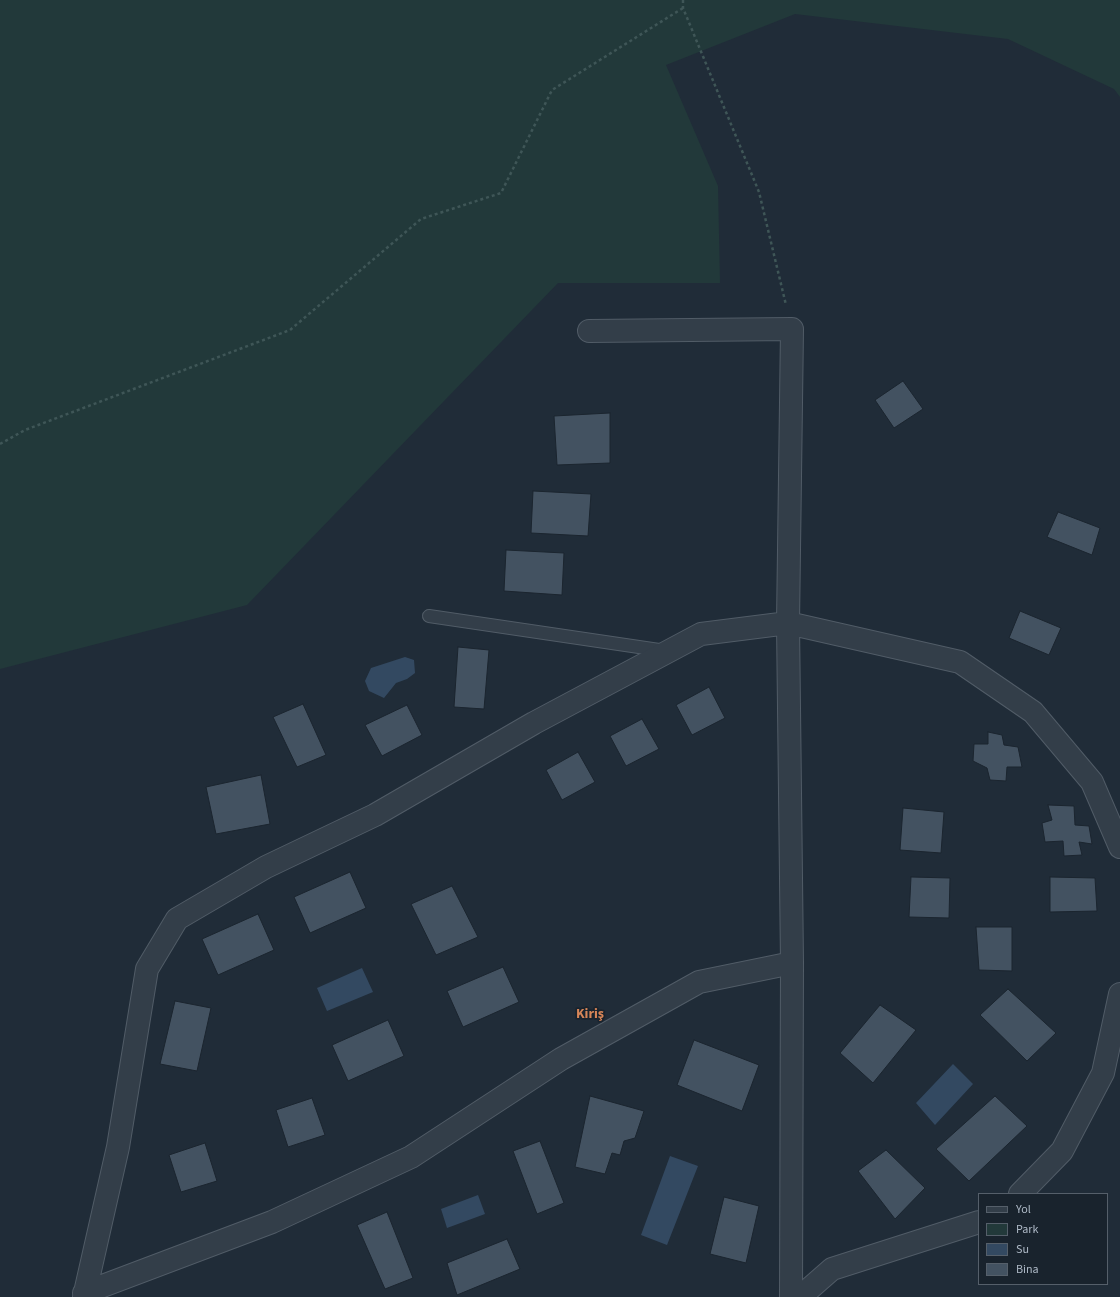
<!DOCTYPE html>
<html>
<head>
<meta charset="utf-8">
<style>
  body { margin:0 }
  #map { position:relative; width:1120px; height:1297px; overflow:hidden; background:#202c38; font-family:"Source Sans 3",sans-serif }
  canvas { display:block }
  .legend { position:absolute; left:978px; top:1193px; width:130px; height:92px; box-sizing:border-box; background:#19232d; border:1px solid #555f6a; margin:0; padding:5px 7px; list-style:none; font-size:12px; color:#aeb9c6 }
  .legend li { display:flex; align-items:center; gap:8px; height:20px }
  .legend b { width:20px; border:1px solid #555f6a }
</style>
</head>
<body>
<div id="map">
<canvas width="1120" height="1297"></canvas>
<ul class="legend">
<li><b style="height:5px;background:#333e49"></b>Yol</li>
<li><b style="height:11px;background:#22393a"></b>Park</li>
<li><b style="height:11px;background:#334961"></b>Su</li>
<li><b style="height:11px;background:#435261"></b>Bina</li>
</ul>
</div>
<script>
const ctx = document.querySelector('canvas').getContext('2d');
ctx.lineJoin = 'round';
function fill(path, color) { ctx.fillStyle = color; ctx.fill(path, 'evenodd'); }
const toPath = rows => new Path2D(rows.map(r => 'M' + r).join(''));
function trace(path, color, width, dash) { ctx.strokeStyle = color; ctx.lineWidth = width; ctx.lineCap = dash ? 'butt' : 'round'; ctx.setLineDash(dash || []); ctx.stroke(path); }
function write(font, color, halo, rows, align = 'center') {
  ctx.font = font + ' "Source Sans 3",sans-serif'; ctx.lineWidth = 3.5; ctx.setLineDash([]); ctx.textBaseline = 'middle'; ctx.strokeStyle = halo; ctx.fillStyle = color; for (const [text, x, y, turn = 0] of rows) {
    ctx.save(); ctx.translate(x, y); ctx.rotate((+turn || 0) * Math.PI / 180); ctx.textAlign = isNaN(turn) ? turn : align; if (halo) ctx.strokeText(text, 0, 0); ctx.fillText(text, 0, 0); ctx.restore();
  }
}
fill(toPath([
  [0,0,1120,0,1120,97,1114,89,1008,39,795,14,666,65,718,186,720,283,558,283,247,605,0,669]
]), '#22393a');
fill(toPath([
  [405,657,414,660,415,673,407,679,396,683,384,698,369,691,365,681,371,668],
  [362,968,373,992,327,1011,317,988],
  [953,1064,973,1084,935,1125,916,1103],
  [670,1156,698,1166,667,1245,641,1235],
  [478,1195,485,1214,447,1228,441,1209]
]), '#334961');
const building = toPath([
  [903,381,923,409,894,428,875,400,903,381],
  [610,413,610,463,557,465,554,416,610,413],
  [533,491,591,494,588,536,531,533,533,491],
  [1058,512,1100,528,1092,555,1047,537,1058,512],
  [506,550,564,553,562,595,504,591,506,550],
  [1020,611,1061,628,1049,655,1009,638,1020,611],
  [458,647,489,650,484,709,454,707,458,647],
  [709,687,725,718,692,735,676,705,709,687],
  [303,704,326,755,297,767,273,717,303,704],
  [407,705,422,735,382,756,365,725,407,705],
  [642,719,659,749,626,766,610,736,642,719],
  [988,732,1002,735,1004,745,1018,747,1022,767,1007,767,1006,781,990,780,987,768,973,761,974,744,988,744,988,732],
  [578,752,595,782,562,800,546,770,578,752],
  [261,775,270,824,216,834,206,787,261,775],
  [1048,805,1074,806,1075,825,1089,826,1092,844,1079,842,1082,855,1064,856,1063,841,1045,842,1042,823,1052,820,1048,805],
  [903,808,944,812,941,853,900,850,903,808],
  [350,872,366,908,310,933,294,897,350,872],
  [911,877,950,878,949,918,909,917,911,877],
  [1050,877,1095,878,1097,911,1050,912,1050,877],
  [452,886,478,937,436,955,411,904,452,886],
  [258,914,274,950,218,975,202,939,258,914],
  [976,927,1012,927,1012,971,979,970,976,927],
  [503,967,519,1002,463,1027,447,991,503,967],
  [1008,989,1056,1033,1027,1061,980,1015,1008,989],
  [175,1001,211,1008,197,1071,160,1064,175,1001],
  [880,1005,916,1030,873,1083,840,1053,880,1005],
  [388,1020,404,1056,348,1081,332,1045,388,1020],
  [694,1040,759,1065,742,1111,677,1085,694,1040],
  [590,1096,644,1111,635,1138,624,1141,620,1155,612,1153,605,1174,575,1167,590,1096],
  [995,1096,1027,1126,969,1181,936,1149,995,1096],
  [312,1098,325,1135,288,1147,276,1110,312,1098],
  [540,1141,564,1203,537,1214,513,1151,540,1141],
  [205,1143,217,1181,181,1192,169,1155,205,1143],
  [886,1150,925,1188,895,1219,858,1171,886,1150],
  [724,1197,759,1206,746,1263,710,1254,724,1197],
  [387,1212,413,1278,385,1289,357,1225,387,1212],
  [507,1239,520,1269,457,1295,447,1263,507,1239]
]);
fill(building, '#435261');
trace(building, '#1b252f', 1);
const service = toPath([
  [429,616,666,651]
]);
const minor = toPath([
  [589,331,792,329,788,623,792,963,791,1297],
  [1020,1194,1062,1151,1103,1073,1120,994],
  [84,1293,272,1222,411,1157,561,1059,699,982,792,963],
  [84,1297,118,1147,147,969,177,919,266,867,375,815,534,723,701,634,788,623,960,662,1033,712,1092,782,1120,847],
  [800,1297,832,1269,979,1222]
]);
trace(service, '#515c67', 14);
trace(minor, '#515c67', 24);
trace(toPath([
  [683,0,683,8,759,192,786,305],
  [0,444,25,430,290,330,421,219,501,193,552,90,683,8]
]), '#3f5657', 2.5, [3, 3]);
trace(service, '#333e49', 12);
trace(minor, '#333e49', 22);
write('bold 14px', '#d68558', '#19232d', [
  ["Kiriş",590,1015]
]);
</script>
</body>
</html>
